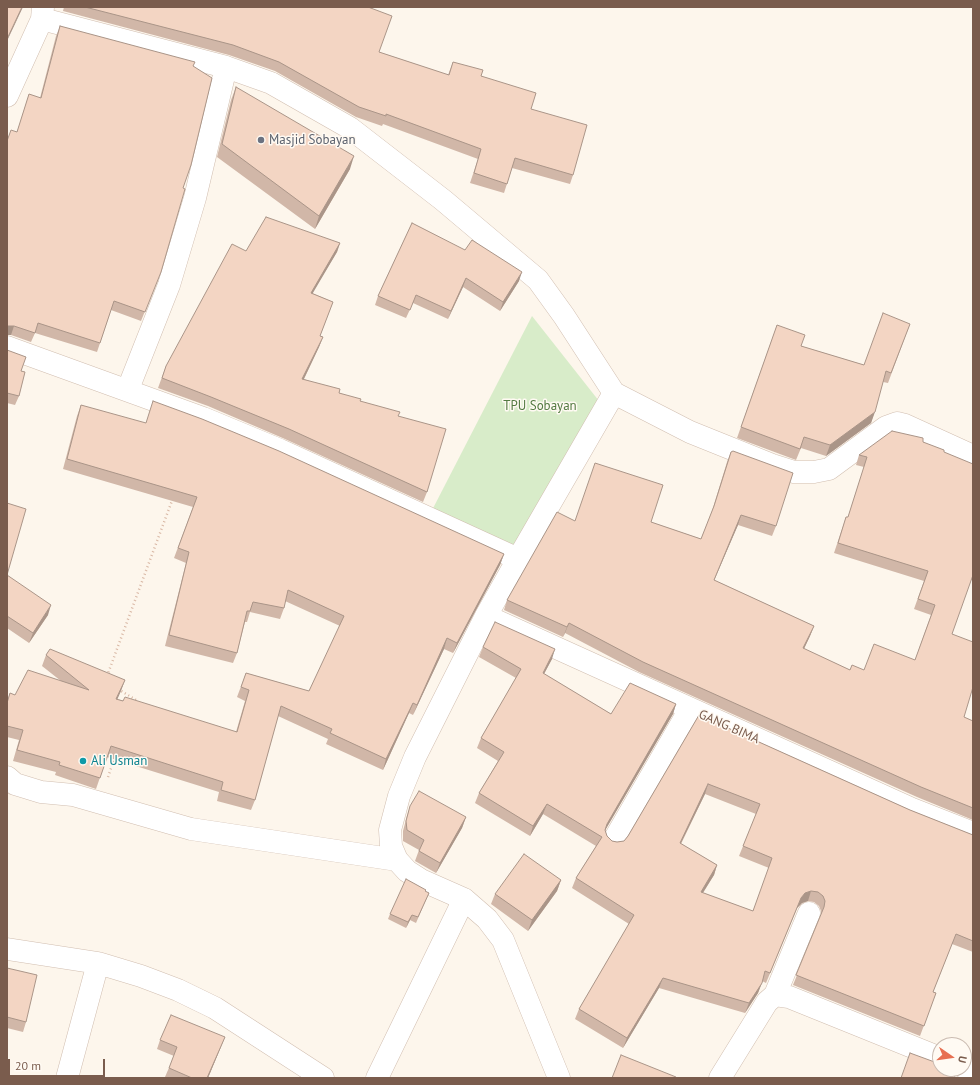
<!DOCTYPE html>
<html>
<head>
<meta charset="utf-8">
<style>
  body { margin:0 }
  #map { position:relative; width:980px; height:1085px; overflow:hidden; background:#fdf6ec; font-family:"PT Sans",sans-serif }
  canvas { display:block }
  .frame { position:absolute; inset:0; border:8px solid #7a5c4d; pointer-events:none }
  .north { position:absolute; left:932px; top:1037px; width:40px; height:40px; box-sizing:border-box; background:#fffaf3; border:1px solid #cabbb1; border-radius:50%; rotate:103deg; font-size:11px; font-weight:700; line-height:16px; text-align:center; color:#7a5c4d }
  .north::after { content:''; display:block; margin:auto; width:14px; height:18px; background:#e76f51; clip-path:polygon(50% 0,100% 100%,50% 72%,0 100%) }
  .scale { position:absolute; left:8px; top:1059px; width:97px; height:18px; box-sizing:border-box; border:2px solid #7a5c4d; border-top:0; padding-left:5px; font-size:12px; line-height:14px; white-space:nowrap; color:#7a5c4d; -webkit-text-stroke:3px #fffaf3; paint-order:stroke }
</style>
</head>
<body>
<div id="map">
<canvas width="980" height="1085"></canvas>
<div class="frame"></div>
<div class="north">U</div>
<div class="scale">20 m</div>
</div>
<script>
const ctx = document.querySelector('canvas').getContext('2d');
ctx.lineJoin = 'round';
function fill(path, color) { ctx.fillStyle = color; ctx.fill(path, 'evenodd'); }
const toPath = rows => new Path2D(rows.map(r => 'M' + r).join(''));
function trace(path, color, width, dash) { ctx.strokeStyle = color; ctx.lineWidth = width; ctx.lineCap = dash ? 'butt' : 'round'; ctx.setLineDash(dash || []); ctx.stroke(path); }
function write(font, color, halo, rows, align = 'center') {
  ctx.font = font + ' "PT Sans",sans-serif'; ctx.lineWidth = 3; ctx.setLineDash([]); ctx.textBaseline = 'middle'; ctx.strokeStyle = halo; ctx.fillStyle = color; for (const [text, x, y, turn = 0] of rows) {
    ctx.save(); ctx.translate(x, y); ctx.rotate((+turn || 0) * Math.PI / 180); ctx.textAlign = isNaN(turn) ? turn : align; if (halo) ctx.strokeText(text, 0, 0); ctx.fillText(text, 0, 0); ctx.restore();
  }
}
fill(toPath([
  [532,316,599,401,514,550,428,518]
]), '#d8ecc9');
const minor = toPath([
  [42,19,226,67,271,83,350,128,443,200,538,280,564,316,614,393,690,432,772,465,794,472,814,472,829,469,886,427,897,423,905,425,973,456],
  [7,96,42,19,43,7],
  [7,347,203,418,280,450,518,559,486,616,415,757,399,796,390,830,391,846,397,860,407,871,421,880,464,899,487,919,503,940,559,1078],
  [128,389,169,285,195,198,226,67],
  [518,559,614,393],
  [486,616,912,809,973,833],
  [7,777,15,784,41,792,73,795,191,829,397,860],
  [614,840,690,709],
  [7,949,98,963,141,976,178,990,215,1008,323,1078],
  [775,995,809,913],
  [964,1067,973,1070],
  [67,1078,98,963],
  [377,1078,464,899],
  [720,1078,767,1002,775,995,789,997,940,1058]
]);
trace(minor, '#d1beb0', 23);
trace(toPath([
  [107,676,173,498],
  [118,689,136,700,135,702],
  [108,777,115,757]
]), '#d9b8a5', 2.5, [1, 3]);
trace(minor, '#fff', 22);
fill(toPath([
  [64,7,368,7,379,52,448,75,453,62,481,76,531,109,573,175,570,184,512,168,504,193,470,183,478,159,383,124,382,126,356,117,275,71,229,55,63,11],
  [60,26,193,67,183,188,157,281,141,321,111,310,97,352,35,333,31,342,11,335,7,335,7,140,17,132,29,94,40,98,56,36],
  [236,87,350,169,315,229,217,157,231,100],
  [412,223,519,281,500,311,463,287,448,319,413,303,406,318,375,305,378,296],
  [340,243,337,252,312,293,333,302,320,336,323,337,319,347,304,379,398,416,427,492,423,502,285,439,208,406,158,388,166,366,246,251],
  [910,324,888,383,883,382,871,423,826,456,801,448,796,460,737,438,777,325,801,346,864,365],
  [7,350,21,371,19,396,15,405,7,403],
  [81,405,504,554,500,565,453,653,444,649,413,715,409,713,383,770,326,744,328,739,278,716,255,800,251,810,217,801,219,792,107,757,96,789,55,775,56,772,13,761,19,740,7,737,7,701,10,693,15,695,61,681,42,666,46,655,125,680,117,699,236,732,245,701,237,697,246,673,309,691,340,626,285,601,284,608,280,619,250,612,247,622,245,622,237,653,233,663,165,646,186,563,174,558,193,507,63,469,77,416],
  [923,442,944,452,952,634,964,717,973,721,973,820,917,797,639,672,565,633,563,637,504,610,507,600,575,521,651,522,701,539,712,511,727,462,731,452,776,526,772,536,738,525,714,580,814,626,810,636,804,649,850,670,864,670,915,660,931,615,914,609,924,581,834,553,846,517,848,517,864,467,856,465,859,455],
  [7,575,48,615,29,643,7,628],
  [483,647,552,659,544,674,611,714,676,704,673,714,605,830,607,836,612,841,617,842,624,841,628,836,699,715,910,810,973,835,973,952,952,944,933,992,936,993,920,1036,793,985,821,916,821,911,819,906,814,902,808,901,802,903,797,908,766,983,762,981,758,993,745,1013,659,988,623,1048,575,1019,579,1009,629,924,572,888,576,878,596,846,543,814,530,836,475,803,479,793,498,761,477,748,481,738,516,678,479,657],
  [705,794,756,814,739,856,769,868,753,911,703,893,714,875,717,865,681,844],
  [410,806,466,817,462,828,436,873,415,861,419,850,403,841,403,831,407,816],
  [561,880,557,891,528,931,491,904,495,894],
  [425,892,429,893,416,923,410,920,406,928,388,919,390,914],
  [7,968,26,1022,23,1032,7,1028],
  [225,1037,208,1078,168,1078,165,1077,174,1056,157,1049,160,1040]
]), '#d1b7a8');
fill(toPath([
  [22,7,23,7,7,41,7,39],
  [354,156,350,169,315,229,319,216],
  [340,243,337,252,307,303,311,293],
  [522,272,519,281,500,311,503,302],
  [466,278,463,287,448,319,451,311],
  [8,325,14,326,11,335,7,335,7,326],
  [323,337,319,347,299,389,302,379],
  [875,412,871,423,826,456,830,445],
  [741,515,738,525,710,590,714,580],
  [504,554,500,565,453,653,457,643],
  [51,605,48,615,29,643,33,633],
  [569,623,565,633,563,637,567,627],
  [814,626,810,636,799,659,803,648],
  [447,638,444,649,413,715,417,705],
  [555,649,552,659,539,683,543,673],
  [125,680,121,691,113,709,116,699],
  [413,703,409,713,383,770,386,759],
  [676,704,673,714,603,834,607,824],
  [708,784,705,794,676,853,680,843],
  [547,804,543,814,530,836,533,826],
  [466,817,462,828,436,873,440,863],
  [717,865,714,875,697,902,701,892],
  [561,880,557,891,528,931,532,920],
  [811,891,808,901,802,903,797,908,766,983,801,898,805,893],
  [412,915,410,920,406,928,408,922],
  [663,978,659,988,623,1048,627,1038],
  [762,983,758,993,745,1013,749,1003],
  [225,1037,208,1078,207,1078]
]), '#aa9588');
const building = toPath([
  [7,7,22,7,7,39,7,7],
  [85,7,368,7,392,16,379,52,449,75,453,62,483,70,481,76,536,93,531,109,587,125,573,175,515,158,507,184,474,173,481,149,386,114,386,116,359,107,279,62,233,45,85,7],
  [60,26,195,62,193,66,212,78,191,165,183,188,185,189,161,272,145,312,114,301,100,343,38,323,35,333,14,326,7,326,7,141,11,130,17,132,29,94,41,98,60,26],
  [236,87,354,156,319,216,222,144,236,87],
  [266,217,340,243,311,293,333,302,320,336,323,337,302,379,340,389,339,393,361,399,360,401,400,412,398,416,446,429,427,492,289,429,211,397,162,378,166,366,232,244,246,251,266,217],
  [412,223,465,250,472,240,522,272,503,302,466,278,451,311,416,295,410,310,378,296,412,223],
  [883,313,910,324,891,373,886,371,875,412,830,445,804,437,800,449,741,427,777,325,805,335,801,346,864,365,883,313],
  [7,350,26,357,21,371,25,372,19,396,7,393,7,350],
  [153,401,202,419,279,451,504,554,457,643,447,638,417,705,413,703,386,759,330,733,332,729,281,706,255,800,221,790,223,782,111,746,100,778,59,765,60,762,17,750,23,730,7,726,7,703,10,693,15,695,28,670,89,690,46,655,50,649,125,680,116,699,123,701,125,697,237,732,249,690,241,687,246,673,309,691,344,616,288,590,284,608,253,602,250,611,247,611,237,653,169,635,189,552,178,548,197,497,67,459,81,405,146,423,153,401],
  [892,431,923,438,923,442,944,450,944,452,973,464,973,575,952,634,973,642,973,687,964,717,973,721,973,808,921,787,643,662,569,623,567,627,507,600,557,512,575,521,595,463,663,485,651,522,701,539,714,506,731,452,733,451,793,473,776,526,741,515,714,580,814,626,803,648,850,670,852,665,864,670,874,644,915,660,935,605,918,599,928,571,838,543,846,517,848,517,867,457,859,455,892,431],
  [7,503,26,509,7,575,7,503],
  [7,575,51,605,33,633,7,616,7,575],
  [495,622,555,649,543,673,611,714,630,683,676,704,607,824,605,830,607,836,612,841,617,842,624,841,628,836,699,715,910,810,973,835,973,941,956,934,933,992,936,993,924,1026,796,975,824,907,825,901,823,896,818,892,811,891,805,893,801,898,770,973,765,971,762,983,749,1003,663,978,627,1038,579,1009,634,915,576,878,602,837,547,804,533,826,479,793,504,752,481,738,521,669,483,647,495,622],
  [708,784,760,804,743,846,772,858,753,911,701,892,717,865,680,843,708,784],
  [419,791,466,817,440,863,419,851,424,840,407,830,406,821,410,806,419,791],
  [524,854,561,880,532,920,495,894,524,854],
  [406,879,426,890,425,891,429,893,418,917,412,915,408,922,390,914,406,879],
  [7,968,37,975,26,1022,7,1017,7,968],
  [171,1015,225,1037,207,1078,192,1078,169,1068,177,1047,160,1040,171,1015],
  [910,1053,940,1064,940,1069,955,1069,957,1070,954,1078,901,1078,910,1053],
  [621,1055,676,1077,676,1078,612,1078,621,1055]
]);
fill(building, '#f3d5c3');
trace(building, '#aa9588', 1);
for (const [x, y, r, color] of [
  [261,140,4,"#6b7280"],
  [83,761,4,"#0f9aa8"]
]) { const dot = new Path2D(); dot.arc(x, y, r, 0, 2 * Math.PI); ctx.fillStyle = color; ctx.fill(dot); trace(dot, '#fffaf3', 1.5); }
write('13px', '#5b616d', '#fffaf3', [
  ["Masjid Sobayan",269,140]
], 'left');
write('13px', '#537a41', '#fffaf3', [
  ["TPU Sobayan",540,406]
]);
write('13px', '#7a5c4d', '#fffaf3', [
  ["GANG BIMA",729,727,24]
]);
write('13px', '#0d838f', '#fffaf3', [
  ["Ali Usman",91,761]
], 'left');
</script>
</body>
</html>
